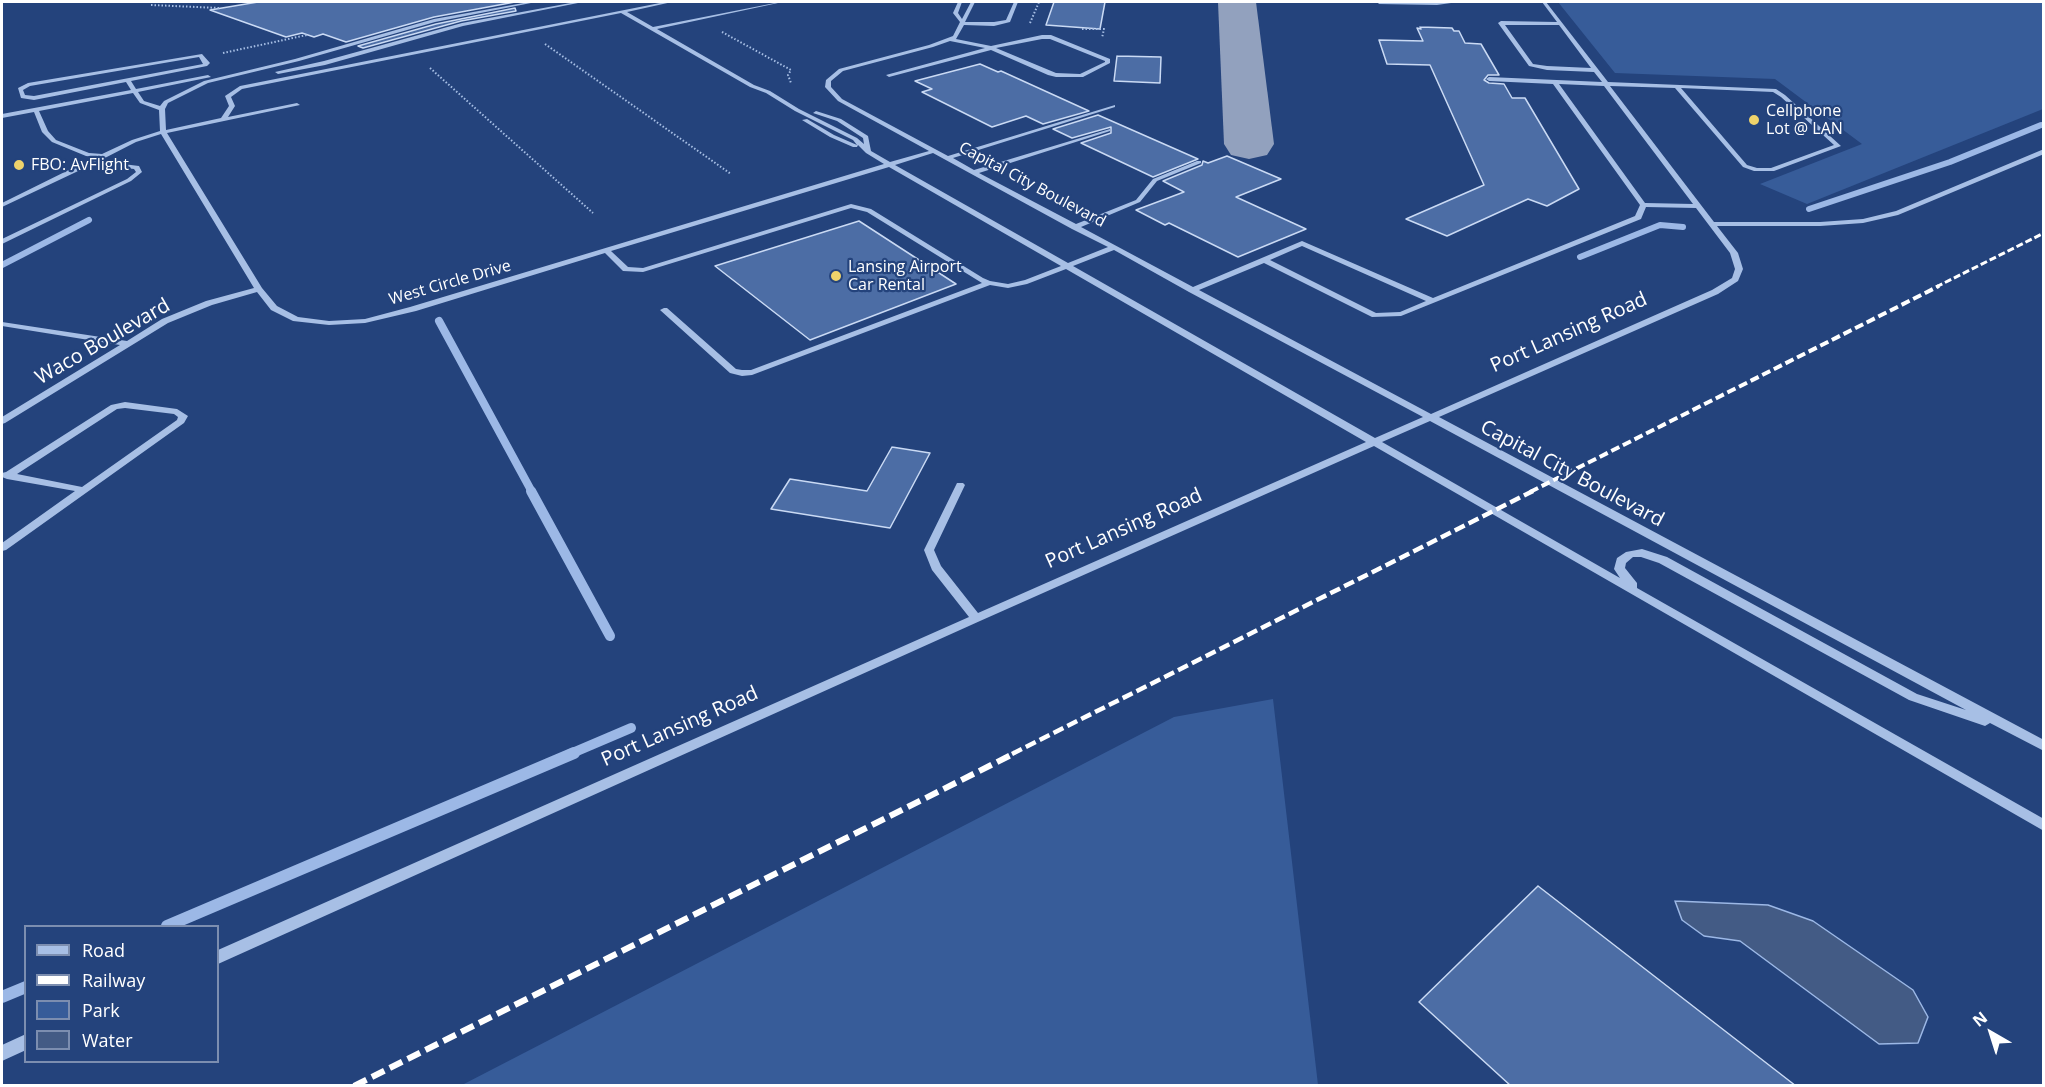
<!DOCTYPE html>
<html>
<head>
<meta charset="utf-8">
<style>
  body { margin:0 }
  #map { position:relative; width:2045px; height:1087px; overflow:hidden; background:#24437c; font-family:"Open Sans",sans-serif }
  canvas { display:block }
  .frame { position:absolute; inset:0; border:3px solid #fff; pointer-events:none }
  .legend { position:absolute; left:24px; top:925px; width:195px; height:138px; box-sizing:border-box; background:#24437c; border:2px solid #7c8eb0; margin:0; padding:8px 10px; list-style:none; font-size:18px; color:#fff }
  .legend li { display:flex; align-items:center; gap:12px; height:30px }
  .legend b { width:30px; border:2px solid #7c8eb0 }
  .north { position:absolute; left:1961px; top:1003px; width:60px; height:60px; -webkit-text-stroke:4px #24437c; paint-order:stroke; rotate:321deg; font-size:16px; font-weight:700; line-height:24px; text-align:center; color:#fff }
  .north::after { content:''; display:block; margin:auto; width:21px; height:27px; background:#fff; clip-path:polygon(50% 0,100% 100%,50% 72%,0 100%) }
</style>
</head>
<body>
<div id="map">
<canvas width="2045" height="1087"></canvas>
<div class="frame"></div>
<ul class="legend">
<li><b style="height:8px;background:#a7bfe5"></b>Road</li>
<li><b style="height:8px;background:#fff"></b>Railway</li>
<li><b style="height:16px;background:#375c99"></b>Park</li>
<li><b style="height:16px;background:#435b85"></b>Water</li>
</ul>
<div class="north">N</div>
</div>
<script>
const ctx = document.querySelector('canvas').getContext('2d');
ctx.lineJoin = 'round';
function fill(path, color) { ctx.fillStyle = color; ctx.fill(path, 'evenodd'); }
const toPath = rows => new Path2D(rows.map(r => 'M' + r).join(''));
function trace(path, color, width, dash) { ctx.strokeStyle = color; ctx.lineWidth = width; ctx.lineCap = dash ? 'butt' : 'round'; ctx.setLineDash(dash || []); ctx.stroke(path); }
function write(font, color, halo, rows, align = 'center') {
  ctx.font = font + ' "Open Sans",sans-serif'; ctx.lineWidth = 4.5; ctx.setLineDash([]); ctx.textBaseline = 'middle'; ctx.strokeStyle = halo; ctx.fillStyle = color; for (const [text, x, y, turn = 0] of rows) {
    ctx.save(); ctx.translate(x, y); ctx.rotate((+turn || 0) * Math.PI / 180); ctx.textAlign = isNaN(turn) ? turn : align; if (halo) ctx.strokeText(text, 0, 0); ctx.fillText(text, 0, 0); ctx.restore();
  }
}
fill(toPath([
  [1558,2,2043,2,2043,109,1807,204,1760,184,1862,144,1775,79,1615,73],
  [1273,699,1318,1085,462,1085,1174,717]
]), '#375c99');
const water = toPath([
  [1675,901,1768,905,1813,921,1913,990,1928,1017,1918,1043,1879,1044,1740,941,1704,936,1682,920,1675,901]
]);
fill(water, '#435b85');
trace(water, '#9cb8e6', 1.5);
trace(toPath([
  [2037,127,2044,124]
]), '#9cb8e6', 4.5);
trace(toPath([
  [1809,209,1950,162,2041,125],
  [1580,257,1660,225,1683,227],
  [2,265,89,220]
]), '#9cb8e6', 6);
trace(toPath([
  [439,321,532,492]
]), '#9cb8e6', 8);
trace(toPath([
  [531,491,610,636],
  [570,754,631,728]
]), '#9cb8e6', 10);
trace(toPath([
  [167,926,574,753],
  [2,997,26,987]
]), '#9cb8e6', 12);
fill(toPath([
  [1218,2,1256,2,1274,144,1267,155,1249,159,1231,155,1224,144,1218,2]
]), '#92a1be');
const building = toPath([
  [258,2,515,2,434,17,346,42,323,34,314,37,302,33,286,37,210,10,258,2],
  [1054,2,1105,2,1100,29,1046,25,1054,2],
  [515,8,516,11,461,21,363,48,358,46,436,24,515,8],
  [1420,27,1452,28,1454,31,1459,31,1465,43,1481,44,1499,75,1488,75,1484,80,1489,83,1504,84,1512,98,1525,98,1579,189,1547,206,1528,199,1447,236,1406,219,1484,185,1430,65,1387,64,1379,40,1423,41,1417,28,1421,29,1420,27],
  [1117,56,1161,57,1160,83,1114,81,1117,56],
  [980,64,998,72,1001,71,1089,111,1043,124,1026,116,992,127,922,92,932,89,915,81,980,64],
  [1098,115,1198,159,1153,177,1081,143,1111,133,1111,127,1072,138,1053,129,1098,115],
  [1227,156,1281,179,1236,197,1306,229,1238,257,1169,223,1165,225,1136,210,1184,192,1163,181,1202,165,1203,161,1208,163,1227,156],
  [859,221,956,284,810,340,715,266,859,221],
  [892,447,930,453,890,528,771,509,790,479,867,491,892,447],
  [1538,886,1796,1086,1511,1086,1419,1002,1538,886]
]);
fill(building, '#4c6da5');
trace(building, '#cadaf4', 1.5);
trace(toPath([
  [151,5,219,8],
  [1030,23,1039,2],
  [1082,29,1104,29,1102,38],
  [722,32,791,70,788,75,791,83],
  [545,44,731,174],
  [223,53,307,35],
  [430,68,593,213]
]), '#a7bfe5', 2, [1.5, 2]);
fill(toPath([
  [529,2,536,2,435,22,299,61,208,83,168,103,165,109,166,130,221,118,229,106,225,96,240,86,665,2,672,2,627,12,653,27,780,2,778,3,657,29,754,85,770,91,799,109,857,138,864,144,863,138,837,121,813,113,816,111,841,119,868,136,871,151,890,162,929,151,838,101,825,87,826,80,839,69,929,45,953,36,960,22,953,13,958,2,962,2,958,13,962,19,971,2,975,2,965,22,994,22,1006,20,1014,2,1018,2,1010,22,994,26,964,25,956,39,991,46,1042,35,1051,35,1110,59,1110,63,1083,77,1056,77,1048,75,991,50,889,77,886,75,985,48,950,41,933,47,843,71,831,81,831,87,842,99,948,156,1115,105,1115,107,953,158,974,170,1110,129,1110,131,979,173,1076,224,1136,200,1153,179,1197,161,1201,161,1201,163,1157,181,1140,202,1081,227,1193,287,1302,241,1433,298,1635,216,1640,205,1553,84,1489,81,1486,79,1489,77,1602,82,1594,72,1547,70,1529,66,1498,23,1501,21,1557,22,1542,2,1546,2,1608,82,1776,89,1785,95,1841,146,1774,171,1754,171,1743,167,1675,88,1610,86,1714,222,1820,222,1863,219,1896,211,2044,149,2044,154,1898,215,1863,223,1820,226,1717,226,1738,253,1743,269,1738,281,1718,294,1439,417,2044,740,2044,751,1990,723,1985,726,1909,700,1659,563,1641,557,1633,557,1626,563,1625,568,1637,583,1637,588,2044,819,2044,831,1374,446,980,621,218,964,218,950,969,617,932,570,924,550,957,483,963,483,965,485,934,550,941,566,978,613,1366,442,1066,269,1027,284,1008,288,990,285,752,375,742,376,730,373,660,310,664,308,667,308,736,369,742,370,751,370,982,283,867,212,851,208,643,272,623,271,605,253,416,311,365,323,329,325,293,321,271,310,257,292,212,305,168,323,5,423,2,424,2,417,120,345,2,326,2,322,127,341,162,319,206,301,254,288,161,134,136,142,99,161,139,166,142,172,131,181,2,244,2,239,127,179,136,172,134,169,93,164,2,207,2,203,95,157,86,156,52,142,42,132,34,112,2,118,2,114,131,90,126,82,34,100,21,98,18,88,28,83,202,54,210,63,207,66,131,81,136,89,208,75,211,77,138,92,144,101,160,106,164,101,204,81,295,59,434,19,529,2],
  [621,13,750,87,766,93,795,111,853,140,857,145,834,135,807,119,802,120,830,137,853,147,857,147,858,145,866,153,884,164,410,307,365,319,329,321,298,317,277,306,262,288,167,133,300,105,297,103,228,117,235,106,231,97,242,89,621,13],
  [1505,25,1559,25,1591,68,1547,66,1533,64,1505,25],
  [1042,39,1050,39,1105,61,1105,62,1080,74,1056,73,996,48,1042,39],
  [199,57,203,64,34,96,25,95,23,90,30,86,199,57],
  [1559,84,1604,86,1693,204,1645,203,1559,84],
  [1681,88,1773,92,1781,97,1834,145,1771,168,1757,168,1747,165,1681,88],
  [133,93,140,103,159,110,160,131,132,140,102,154,89,153,56,140,48,131,39,111,133,93],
  [933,153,1072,229,1108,247,1068,263,895,165,933,153],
  [889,167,1061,266,1025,280,1008,284,990,281,983,278,871,209,851,204,643,268,628,267,611,251,889,167],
  [1646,207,1696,208,1730,253,1735,269,1732,278,1712,290,1431,414,1199,290,1264,263,1372,317,1401,316,1641,219,1646,207],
  [1302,246,1426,301,1400,312,1376,313,1270,260,1302,246],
  [1114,250,1189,292,1423,417,1375,438,1073,266,1114,250],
  [1430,421,1966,710,1917,694,1667,557,1642,549,1626,552,1617,558,1614,569,1620,578,1382,442,1430,421],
  [576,2,583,2,463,26,325,65,278,74,275,72,324,61,462,23,576,2],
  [1380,2,1437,3,1458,2,1437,5,1378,4,1380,2],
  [125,402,177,409,188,416,184,423,6,550,2,551,2,543,75,491,7,479,2,477,2,473,6,472,111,405,125,402],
  [125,408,174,414,178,417,177,420,82,487,17,474,117,409,125,408],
  [26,1034,26,1050,2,1061,2,1045,26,1034]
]), '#a7bfe5');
trace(toPath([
  [1936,287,2044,233]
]), '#fff', 3, [7, 3]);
trace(toPath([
  [1530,492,1939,286]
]), '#fff', 4, [9, 4]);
trace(toPath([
  [1012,754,1533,491]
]), '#fff', 4.5, [11, 4.5]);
trace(toPath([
  [354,1086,1015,753]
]), '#fff', 6, [14, 6]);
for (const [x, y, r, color] of [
  [1754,120,6,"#efd36b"],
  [19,165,6,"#efd36b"],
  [836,276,6,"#efd36b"]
]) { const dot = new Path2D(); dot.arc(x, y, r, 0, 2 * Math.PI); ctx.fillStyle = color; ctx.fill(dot); trace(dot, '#24437c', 2); }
write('16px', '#fff', '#24437c', [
  ["Cellphone",1766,111],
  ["Lot @ LAN",1766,129],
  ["FBO: AvFlight",31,165],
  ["Lansing Airport",848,267],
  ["Car Rental",848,285]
], 'left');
write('16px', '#fff', '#24437c', [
  ["Capital City Boulevard",1032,185,28],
  ["West Circle Drive",450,283,-16]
]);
write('20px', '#fff', '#24437c', [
  ["Port Lansing Road",1569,333,-24],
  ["Waco Boulevard",103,342,-30],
  ["Capital City Boulevard",1572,474,28],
  ["Port Lansing Road",1124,529,-24],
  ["Port Lansing Road",680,727,-24]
]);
</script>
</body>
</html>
